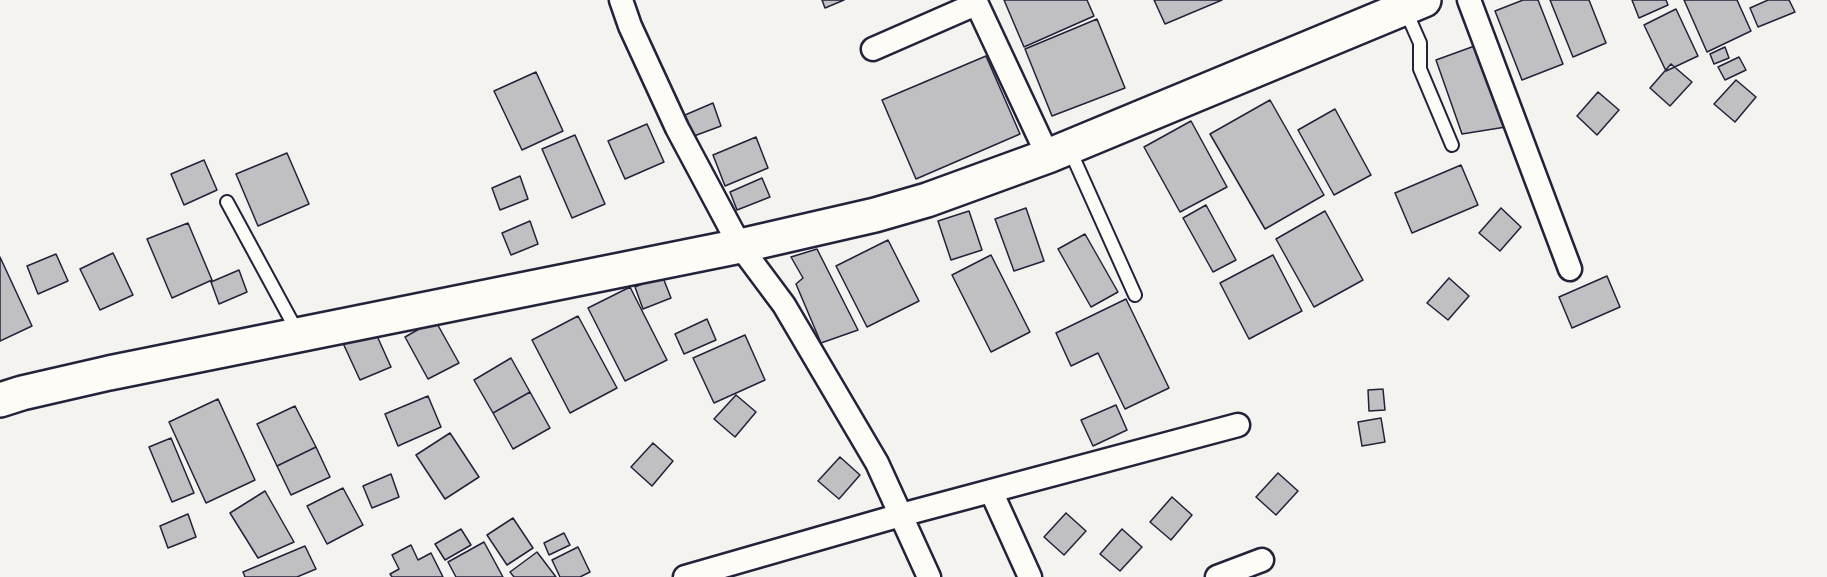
<!DOCTYPE html>
<html>
<head>
<meta charset="utf-8">
<style>
  body { margin:0 }
  canvas { display:block; background:#f4f3ef }
</style>
</head>
<body>
<canvas width="1827" height="577"></canvas>
<script>
const ctx = document.querySelector('canvas').getContext('2d');
ctx.lineJoin = 'round';
function fill(path, color) { ctx.fillStyle = color; ctx.fill(path, 'evenodd'); }
const toPath = rows => new Path2D(rows.map(r => 'M' + r).join(''));
function trace(path, color, width, dash) { ctx.strokeStyle = color; ctx.lineWidth = width; ctx.lineCap = dash ? 'butt' : 'round'; ctx.setLineDash(dash || []); ctx.stroke(path); }
const building = toPath([
  [822,0,844,0,825,8,822,0],
  [1004,0,1087,0,1094,16,1024,47,1004,0],
  [1154,0,1222,0,1165,24,1154,0],
  [1523,0,1538,0,1563,64,1522,80,1495,11,1523,0],
  [1550,0,1589,0,1606,43,1573,57,1550,0],
  [1632,0,1666,0,1668,5,1639,18,1632,0],
  [1684,0,1737,0,1751,31,1707,52,1684,0],
  [1768,0,1789,0,1795,12,1758,27,1750,8,1768,0],
  [1676,9,1698,56,1666,71,1644,25,1676,9],
  [1097,19,1125,88,1052,116,1025,49,1097,19],
  [1480,44,1512,126,1462,134,1436,60,1480,44],
  [1725,47,1729,58,1714,64,1710,54,1725,47],
  [986,56,1020,134,916,179,882,100,986,56],
  [1739,57,1746,70,1725,80,1718,67,1739,57],
  [1671,64,1692,82,1670,106,1650,88,1671,64],
  [536,72,563,131,522,150,494,91,536,72],
  [1736,80,1756,97,1735,122,1714,104,1736,80],
  [1598,92,1619,110,1597,135,1577,116,1598,92],
  [1270,100,1324,195,1265,229,1210,134,1270,100],
  [713,103,721,126,694,136,685,115,713,103],
  [1335,109,1371,175,1334,195,1298,130,1335,109],
  [1191,121,1227,187,1180,212,1144,147,1191,121],
  [647,124,664,162,625,179,608,141,647,124],
  [575,135,605,204,572,218,542,149,575,135],
  [756,137,768,168,725,186,713,155,756,137],
  [287,153,309,204,258,226,236,174,287,153],
  [204,160,217,190,184,205,171,174,204,160],
  [1461,165,1478,205,1412,233,1395,193,1461,165],
  [520,176,528,199,500,210,492,188,520,176],
  [762,178,770,197,737,210,730,192,762,178],
  [1206,205,1236,260,1213,272,1183,218,1206,205],
  [1026,208,1044,261,1014,271,995,219,1026,208],
  [1501,208,1521,227,1500,251,1479,233,1501,208],
  [969,211,982,250,951,260,938,221,969,211],
  [1325,211,1363,280,1314,307,1276,239,1325,211],
  [530,221,538,244,511,255,502,233,530,221],
  [188,223,212,280,172,298,147,239,188,223],
  [1085,234,1118,292,1091,307,1058,249,1085,234],
  [888,240,919,301,867,327,836,266,888,240],
  [817,249,858,330,821,343,796,284,803,278,791,257,817,249],
  [113,253,133,295,100,310,80,269,113,253],
  [56,254,68,281,38,294,27,266,56,254],
  [991,255,1030,332,991,352,952,275,991,255],
  [1273,255,1302,311,1249,339,1220,283,1273,255],
  [0,257,32,326,0,341,0,257],
  [239,270,247,292,219,304,211,282,239,270],
  [662,275,671,298,643,309,635,287,662,275],
  [1607,276,1620,307,1572,328,1559,297,1607,276],
  [1449,278,1469,296,1448,320,1427,303,1449,278],
  [630,287,667,360,625,381,588,308,630,287],
  [1126,299,1169,388,1125,409,1098,353,1071,366,1056,333,1126,299],
  [578,316,617,388,570,413,532,340,578,316],
  [707,319,716,340,684,354,675,334,707,319],
  [435,320,459,363,428,379,405,337,435,320],
  [373,327,391,367,360,380,342,341,373,327],
  [745,335,765,380,714,403,693,358,745,335],
  [511,358,530,392,493,413,474,380,511,358],
  [1383,389,1385,410,1369,411,1368,390,1383,389],
  [530,392,550,428,513,449,493,413,530,392],
  [736,395,756,412,735,437,714,419,736,395],
  [428,396,441,427,398,446,385,414,428,396],
  [218,399,255,480,206,503,169,422,218,399],
  [1116,405,1127,430,1093,446,1081,420,1116,405],
  [295,406,316,447,277,466,257,424,295,406],
  [1381,418,1385,442,1362,446,1358,422,1381,418],
  [450,433,479,477,445,499,416,455,450,433],
  [171,438,194,493,172,502,149,447,171,438],
  [653,443,673,461,652,486,631,467,653,443],
  [316,447,330,477,291,495,277,466,316,447],
  [840,457,860,475,839,499,818,481,840,457],
  [1278,473,1298,491,1276,515,1256,497,1278,473],
  [391,474,399,497,372,508,363,486,391,474],
  [343,488,363,525,327,544,307,506,343,488],
  [265,491,294,542,258,558,230,513,265,491],
  [1172,497,1192,515,1171,540,1150,522,1172,497],
  [1066,513,1086,531,1064,555,1044,537,1066,513],
  [188,514,196,537,168,548,160,526,188,514],
  [513,518,533,548,507,565,487,535,513,518],
  [461,529,471,545,445,560,435,544,461,529],
  [1122,529,1142,547,1120,571,1100,554,1122,529],
  [564,533,570,545,549,555,544,543,564,533],
  [484,542,503,577,456,577,448,562,484,542],
  [411,545,418,560,431,553,443,577,392,577,390,574,399,569,392,555,411,545],
  [305,546,316,569,297,577,245,577,243,572,305,546],
  [578,547,590,572,580,577,560,577,552,560,578,547],
  [537,552,556,577,514,577,510,572,537,552]
]);
fill(building, '#c0bfc2');
trace(building, '#22223b', 1.5);
const lane = toPath([
  [1405,9,1420,43,1420,69,1452,145],
  [1069,148,1135,295],
  [227,202,298,333]
]);
const street = toPath([
  [621,0,630,26,677,128,740,246,784,305,877,463,929,577],
  [975,0,1048,156],
  [1469,0,1570,269],
  [873,49,976,4],
  [991,491,1030,577],
  [685,577,901,515,1238,425],
  [1217,577,1262,560]
]);
const secondary = toPath([
  [0,400,22,393,109,373,740,246,875,215,927,200,1048,156,1424,0]
]);
trace(lane, '#22223b', 16);
trace(street, '#22223b', 27);
trace(secondary, '#22223b', 38);
trace(lane, '#fdfcf7', 12);
trace(street, '#fdfcf7', 22);
trace(secondary, '#fdfcf7', 33);
</script>
</body>
</html>
